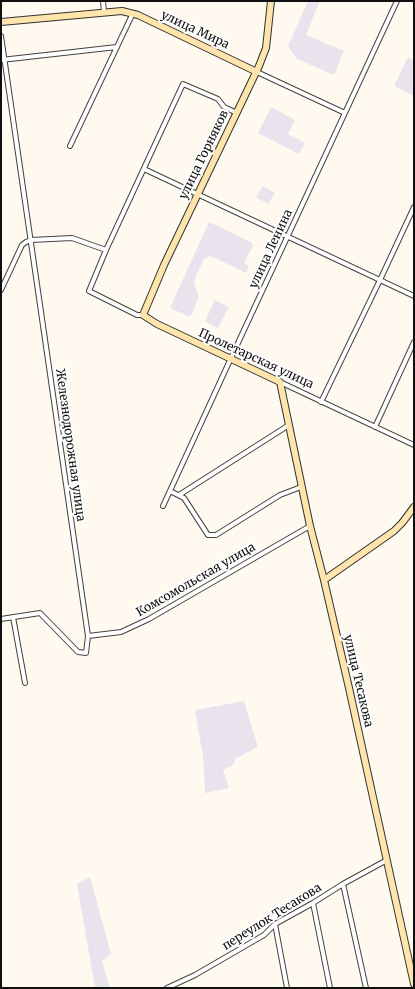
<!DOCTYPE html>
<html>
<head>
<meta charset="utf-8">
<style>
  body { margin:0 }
  #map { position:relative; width:415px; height:989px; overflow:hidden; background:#fff9f0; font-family:Merriweather,serif }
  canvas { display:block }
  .frame { position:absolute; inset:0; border:2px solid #0f0f0f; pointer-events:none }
</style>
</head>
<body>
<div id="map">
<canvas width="415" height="989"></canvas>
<div class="frame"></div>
</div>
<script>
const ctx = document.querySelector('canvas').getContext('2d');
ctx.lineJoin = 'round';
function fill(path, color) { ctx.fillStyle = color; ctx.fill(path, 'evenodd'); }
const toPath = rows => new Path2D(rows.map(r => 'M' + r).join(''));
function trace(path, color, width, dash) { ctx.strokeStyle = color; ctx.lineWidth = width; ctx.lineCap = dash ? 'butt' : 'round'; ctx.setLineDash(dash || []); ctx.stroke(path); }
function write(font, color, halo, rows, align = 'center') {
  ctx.font = font + ' Merriweather,serif'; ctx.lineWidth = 4; ctx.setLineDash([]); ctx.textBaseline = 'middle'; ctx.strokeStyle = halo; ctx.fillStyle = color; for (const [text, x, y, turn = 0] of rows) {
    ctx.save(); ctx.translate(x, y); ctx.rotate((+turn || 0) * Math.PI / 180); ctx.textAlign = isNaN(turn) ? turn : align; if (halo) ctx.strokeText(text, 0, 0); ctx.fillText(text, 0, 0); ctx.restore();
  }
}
fill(toPath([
  [308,1,320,1,306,35,344,51,334,75,297,59,288,46],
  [408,57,414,60,414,96,394,86],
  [271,107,295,120,288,134,305,143,299,154,258,133],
  [263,186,275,193,268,204,256,197],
  [209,222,251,242,253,246,244,263,249,266,246,273,213,257,209,256,204,259,196,276,194,283,199,297,190,317,170,308],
  [215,300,229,307,218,328,205,321],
  [244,701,258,747,236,758,233,765,223,770,229,788,205,793,203,757,195,710],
  [90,877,111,954,102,961,110,988,95,988,77,884]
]), '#eae3ee');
const minor = toPath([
  [103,1,104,12],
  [1,36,88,636,86,653,78,652,40,613,1,619],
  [1,60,117,47],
  [257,72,345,113],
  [70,146,133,13],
  [144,169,414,296],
  [1,290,22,245,26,242,31,240,72,238,106,250],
  [143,315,137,315,89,291,106,250,126,207,183,84,218,99,224,107,237,113],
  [280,382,414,445],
  [321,402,380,280,414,207],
  [375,427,414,342],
  [170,491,184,498,208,535,216,535,280,495,301,487],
  [179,495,289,425],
  [163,506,231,358,397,1],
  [13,617,25,683],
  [88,636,121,632,149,619,310,526],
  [343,884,366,988],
  [313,903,330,988],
  [275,924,287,988],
  [167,988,195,975,264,935,275,924,313,903,343,884,387,860]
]);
const secondary = toPath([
  [271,1,266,48,259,66,164,265,143,315,157,324,280,382,310,526,324,580,349,688,414,984],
  [1,22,122,11,138,15,257,72],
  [324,580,394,531,402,523,414,507]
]);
trace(minor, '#424242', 6);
trace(secondary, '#313131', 8);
trace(minor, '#fff', 4);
trace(secondary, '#ffe4ab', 6);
write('12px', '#0f0f0f', '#fff', [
  ["улица Мира",195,30,25],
  ["улица Горняков",204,155,-64],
  ["улица Ленина",271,249,-65],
  ["Пролетарская улица",256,359,25],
  ["Железнодорожная улица",70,445,82],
  ["Комсомольская улица",196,580,-30],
  ["улица Тесакова",358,681,77],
  ["переулок Тесакова",272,917,-32]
]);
</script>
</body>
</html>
